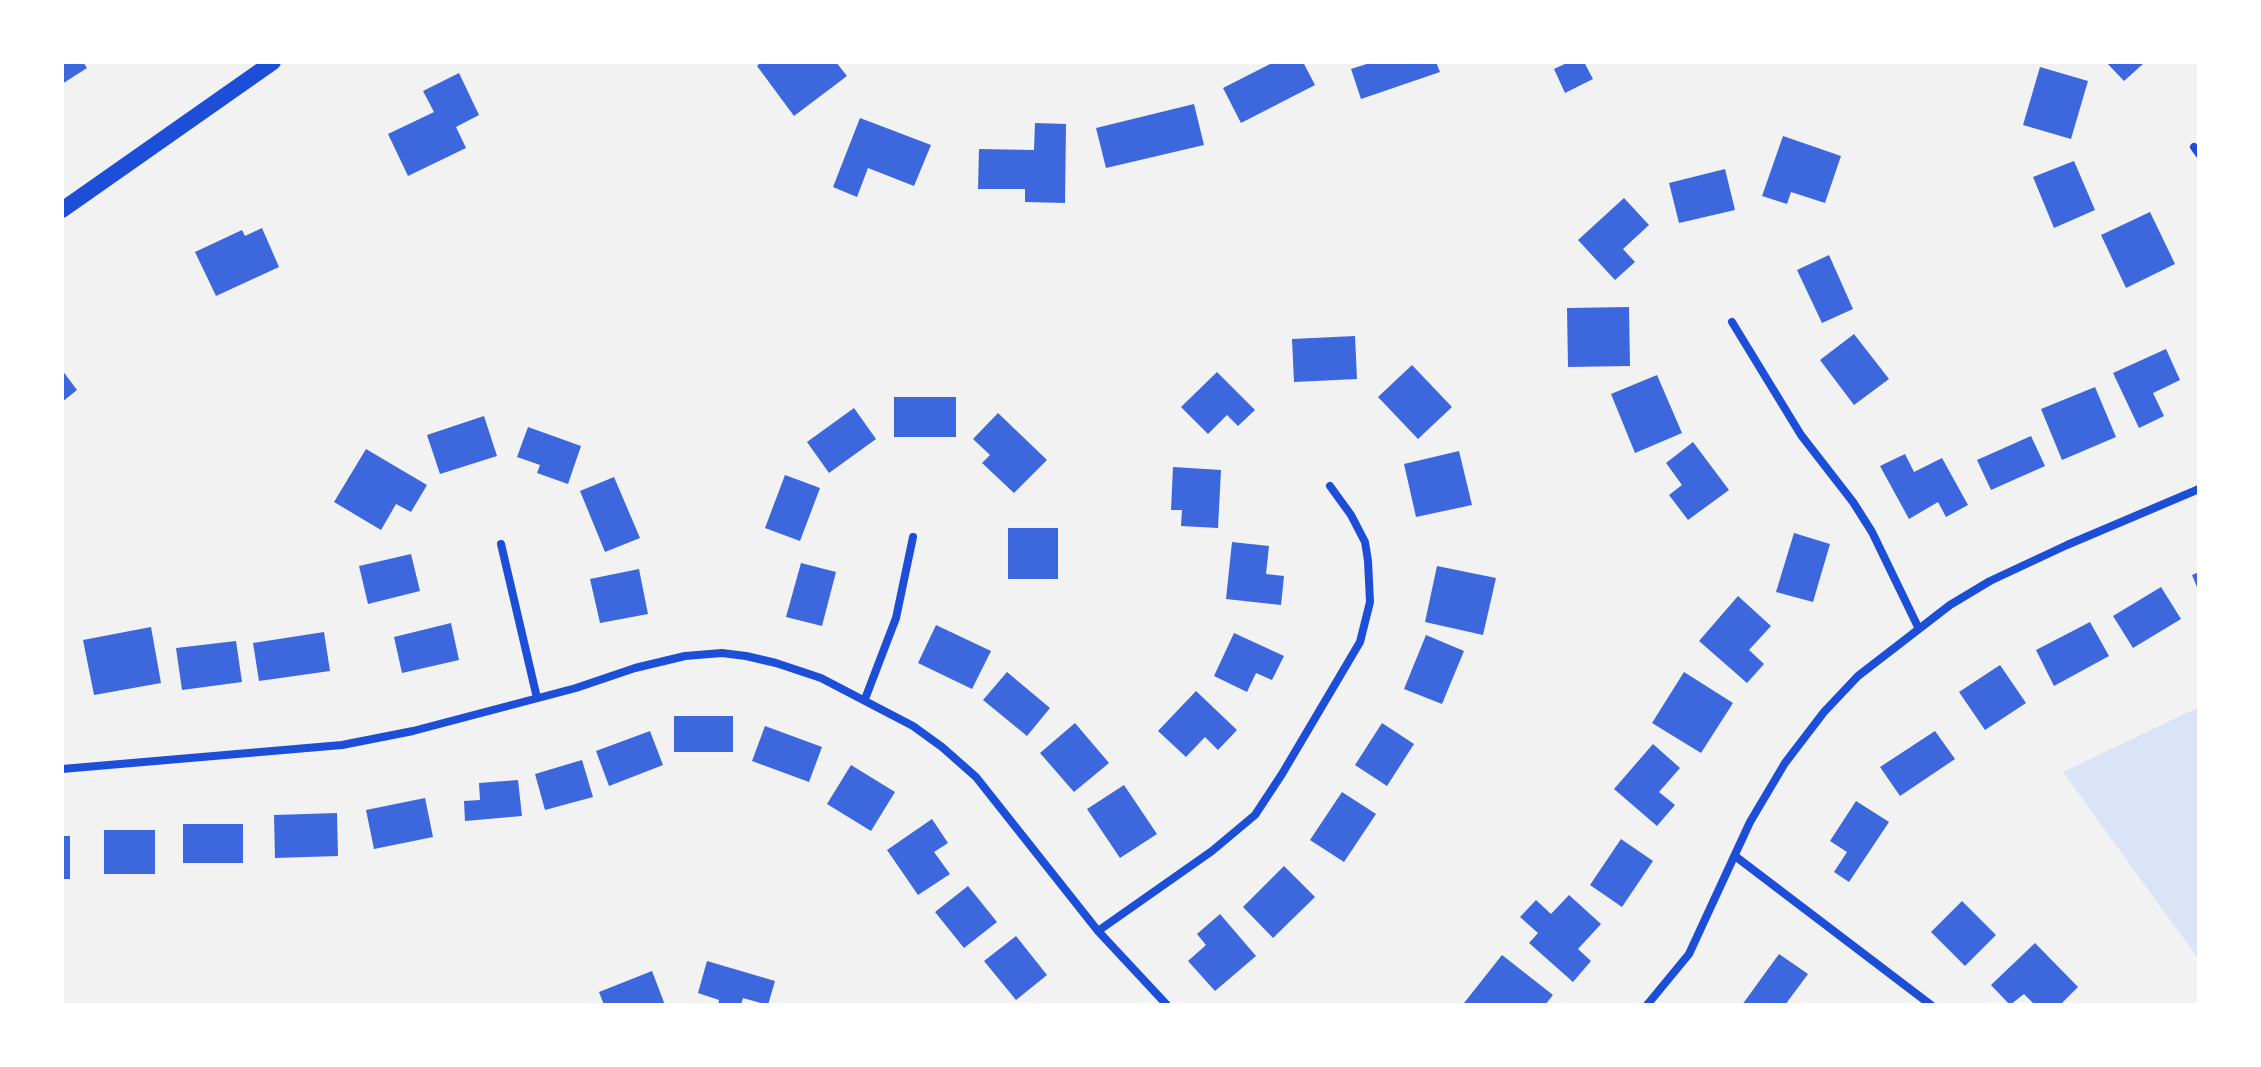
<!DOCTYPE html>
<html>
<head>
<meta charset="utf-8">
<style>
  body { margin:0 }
  #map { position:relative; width:2261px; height:1067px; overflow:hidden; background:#f2f2f2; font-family:"PT Sans",sans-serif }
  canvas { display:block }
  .frame { position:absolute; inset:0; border:64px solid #fff; pointer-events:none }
</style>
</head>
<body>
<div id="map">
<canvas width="2261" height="1067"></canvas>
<div class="frame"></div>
</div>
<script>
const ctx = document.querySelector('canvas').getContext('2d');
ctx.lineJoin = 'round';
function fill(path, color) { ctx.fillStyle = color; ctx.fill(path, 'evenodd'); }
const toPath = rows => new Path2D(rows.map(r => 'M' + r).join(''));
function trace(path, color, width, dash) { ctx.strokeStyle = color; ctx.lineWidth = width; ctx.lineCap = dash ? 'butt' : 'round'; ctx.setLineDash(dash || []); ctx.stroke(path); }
fill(toPath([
  [2199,707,2199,960,2063,772]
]), '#dbe4f7');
fill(toPath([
  [62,62,83,62,87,68,62,84],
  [761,62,818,62,820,64,836,62,847,76,794,116,757,66],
  [1274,62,1303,62,1315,85,1241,123,1223,88],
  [1373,62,1436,62,1440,72,1361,99,1351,69],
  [1569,62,1584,62,1593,79,1565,93,1554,69],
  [2106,62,2141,62,2143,64,2124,81],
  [2040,67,2088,81,2071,139,2023,125],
  [459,73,479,115,456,127,466,148,408,176,388,134,434,112,423,91],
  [1194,104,1204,145,1106,168,1096,128],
  [860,118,931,145,914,186,868,168,857,197,833,187],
  [1035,123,1066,124,1065,203,1025,202,1025,189,978,189,979,149,1034,150],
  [1783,136,1841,156,1825,203,1791,192,1787,204,1762,196],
  [2074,161,2095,210,2054,228,2033,177],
  [1725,169,1735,210,1679,223,1669,183],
  [1624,198,1649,225,1623,249,1635,262,1615,280,1578,240],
  [2150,212,2175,264,2126,288,2101,235],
  [262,228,279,267,216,296,195,252,242,230,245,236],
  [1829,255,1853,309,1822,323,1797,270],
  [1629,307,1630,366,1568,367,1567,308],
  [1854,334,1889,379,1854,405,1820,360],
  [1355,336,1357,379,1294,382,1292,339],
  [2166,349,2180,380,2153,393,2164,416,2139,428,2113,373],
  [1412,365,1452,407,1418,439,1378,397],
  [62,370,77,390,62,402],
  [1217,372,1255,410,1238,426,1227,415,1208,434,1181,407],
  [1657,375,1682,433,1635,453,1611,394],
  [2095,387,2116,437,2062,460,2041,409],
  [894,397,956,397,956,437,894,437],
  [854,408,876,439,829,473,807,442],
  [998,413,1047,460,1014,493,982,463,990,455,973,439],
  [484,416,497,456,440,474,427,435],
  [528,427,581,446,568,484,537,473,540,465,517,457],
  [2031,436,2045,466,1991,490,1977,460],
  [1693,442,1729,490,1688,520,1669,495,1682,485,1666,463],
  [366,449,427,485,411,512,396,504,381,530,334,502],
  [1459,451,1472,505,1416,517,1404,464],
  [1905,454,1914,472,1942,458,1968,505,1946,517,1938,502,1909,519,1880,466],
  [1173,467,1221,470,1218,528,1181,526,1182,510,1171,510],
  [785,475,820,488,800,541,765,528],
  [614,477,640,538,605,552,580,491],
  [1008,528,1058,528,1058,579,1008,579],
  [1794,533,1830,544,1813,602,1776,592],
  [1232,542,1269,546,1266,574,1284,576,1281,605,1226,599],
  [411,554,420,591,368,604,359,566],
  [801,563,836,572,822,626,786,617],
  [1437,566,1496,578,1483,635,1425,622],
  [639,569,648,614,600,623,590,579],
  [2199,572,2199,592,2192,575],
  [2161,587,2181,619,2133,648,2113,616],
  [1738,596,1771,626,1749,650,1764,664,1747,683,1699,641],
  [2090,622,2109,656,2054,686,2036,650],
  [451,623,459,660,402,673,394,637],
  [936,625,991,651,972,689,918,663],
  [151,627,161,683,94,695,83,640],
  [324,632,330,671,259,681,253,643],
  [1234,633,1284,656,1272,680,1256,673,1247,692,1214,676],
  [1426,635,1464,651,1442,704,1404,689],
  [236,641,242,682,182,690,176,648],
  [2000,665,2026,703,1985,730,1959,692],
  [1007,672,1050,708,1027,736,983,700],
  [1684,672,1733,703,1701,753,1652,723],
  [1196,691,1237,730,1218,750,1205,737,1186,757,1158,731],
  [674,716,733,716,733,752,674,752],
  [1075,723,1109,763,1074,792,1040,753],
  [1382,723,1414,744,1387,786,1355,765],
  [765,726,822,747,809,782,752,761],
  [650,731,663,765,609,786,596,751],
  [1935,731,1955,759,1900,796,1880,767],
  [1653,744,1680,768,1659,792,1675,805,1657,826,1614,789],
  [582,760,593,797,545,810,535,774],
  [851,765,895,792,871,831,827,804],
  [518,780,522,816,465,821,464,801,480,800,479,783],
  [1124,785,1157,834,1120,858,1087,809],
  [1342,792,1376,814,1344,862,1310,840],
  [425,798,433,837,374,849,366,810],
  [1856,801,1889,822,1849,882,1834,872,1847,852,1830,841],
  [337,813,338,856,275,858,274,815],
  [932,819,948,843,934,852,950,874,918,895,887,850],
  [183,824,243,824,243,863,183,863],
  [104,830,155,830,155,874,104,874],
  [62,836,70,836,70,879,62,879],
  [1621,839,1653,861,1622,907,1590,885],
  [1284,866,1315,897,1273,938,1243,907],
  [968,886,997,922,964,948,935,912],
  [1569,895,1601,924,1578,949,1591,961,1573,982,1529,943,1538,933,1520,917,1536,900,1551,914],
  [1962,901,1996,935,1965,966,1931,932],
  [1220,914,1256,956,1215,991,1188,961,1206,945,1197,934],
  [1016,936,1047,975,1016,1000,984,961],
  [2035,943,2078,987,2060,1005,2035,1005,2024,994,2010,1005,1991,985],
  [1779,954,1808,974,1785,1005,1742,1005],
  [1502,955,1553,995,1545,1005,1467,1005,1464,1003],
  [707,961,775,981,768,1005,743,998,741,1005,718,1005,719,1000,698,993],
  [652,971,665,1005,604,1005,599,992]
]), '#3d67dc');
trace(toPath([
  [2194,147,2199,154],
  [1732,322,1801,435,1853,502,1872,532,1918,627],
  [501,544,537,698],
  [865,699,896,618,913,537],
  [62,769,342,745,413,731,576,688,635,668,685,656,722,653,746,656,776,663,821,678,913,726,942,747,976,777,1098,931,1167,1005],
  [1735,856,1931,1005],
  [1098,931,1212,851,1255,815,1282,774,1360,642,1370,602,1368,561,1365,542,1351,515,1330,486],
  [1647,1005,1689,954,1750,822,1785,763,1824,712,1858,676,1950,605,1990,581,2067,545,2199,489]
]), '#1d4ed8', 8);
trace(toPath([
  [62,210,273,62]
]), '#1d4ed8', 16);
</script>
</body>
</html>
